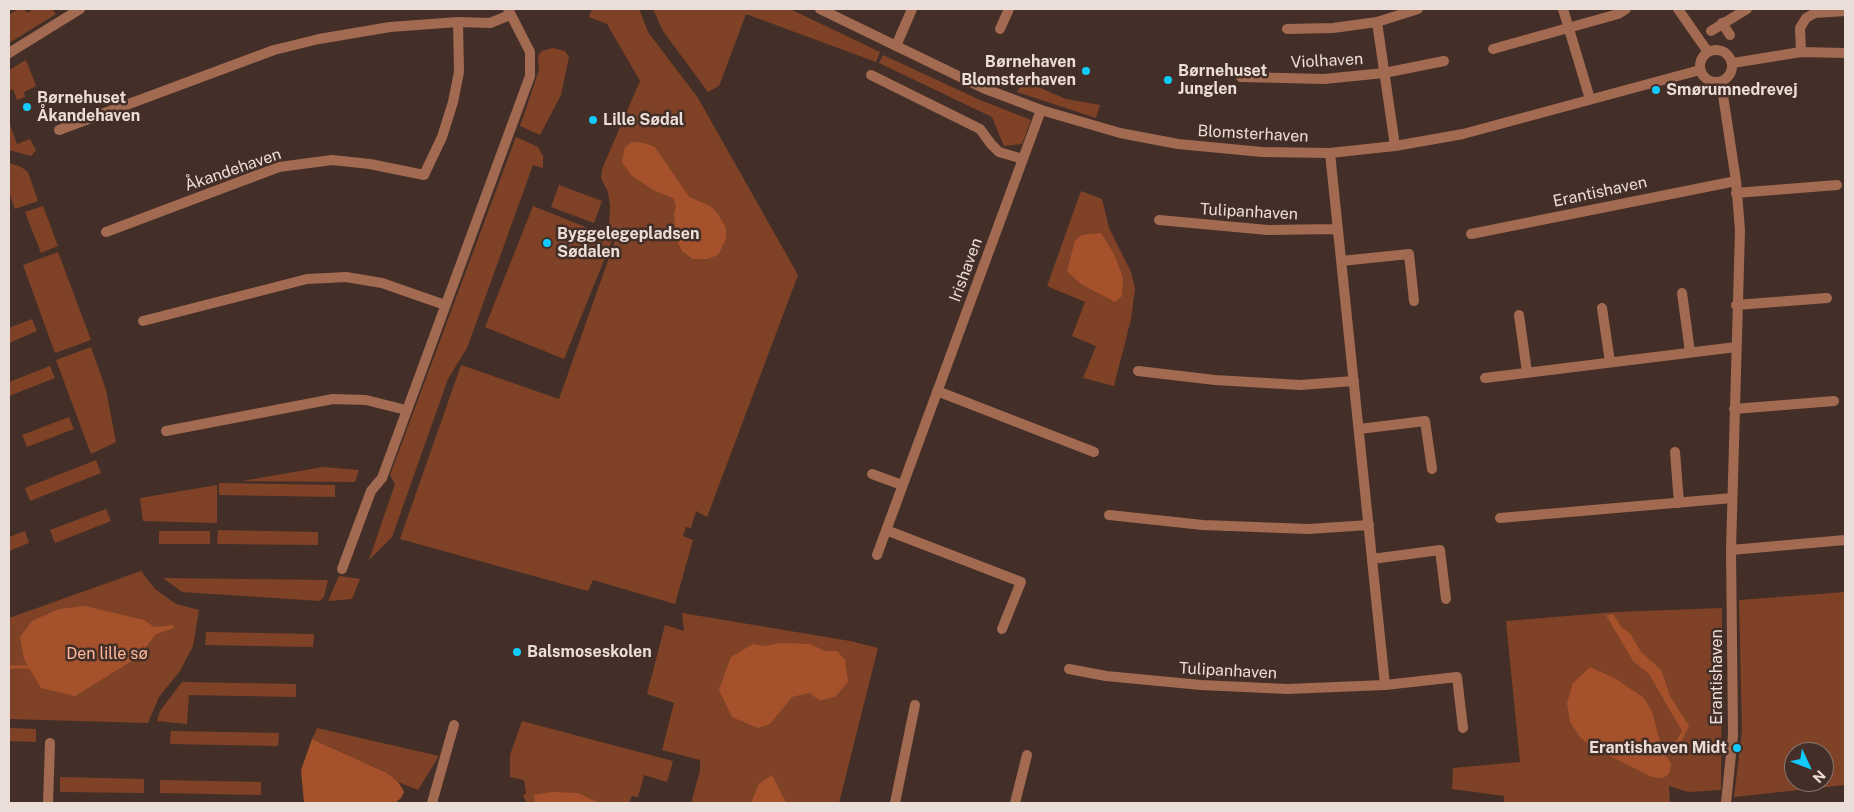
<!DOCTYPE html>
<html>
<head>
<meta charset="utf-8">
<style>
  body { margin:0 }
  #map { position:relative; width:1854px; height:812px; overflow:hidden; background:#432f27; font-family:"Public Sans",sans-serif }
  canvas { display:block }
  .frame { position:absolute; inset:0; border:10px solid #ebddd8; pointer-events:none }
  .north { position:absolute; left:1784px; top:742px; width:50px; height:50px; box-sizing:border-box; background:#432f27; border:1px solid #86756e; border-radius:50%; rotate:133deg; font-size:14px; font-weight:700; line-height:20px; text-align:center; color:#ebddd8 }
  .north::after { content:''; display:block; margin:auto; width:18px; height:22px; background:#12cafb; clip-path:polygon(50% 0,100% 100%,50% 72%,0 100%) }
</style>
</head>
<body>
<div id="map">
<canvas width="1854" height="812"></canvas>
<div class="frame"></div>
<div class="north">N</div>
</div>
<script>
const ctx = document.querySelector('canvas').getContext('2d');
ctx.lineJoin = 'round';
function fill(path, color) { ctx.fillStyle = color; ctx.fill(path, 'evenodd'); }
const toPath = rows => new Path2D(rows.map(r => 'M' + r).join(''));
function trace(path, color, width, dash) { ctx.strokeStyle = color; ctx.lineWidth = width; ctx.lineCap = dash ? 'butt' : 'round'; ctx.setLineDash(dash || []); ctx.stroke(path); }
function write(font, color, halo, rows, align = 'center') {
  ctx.font = font + ' "Public Sans",sans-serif'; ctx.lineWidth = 5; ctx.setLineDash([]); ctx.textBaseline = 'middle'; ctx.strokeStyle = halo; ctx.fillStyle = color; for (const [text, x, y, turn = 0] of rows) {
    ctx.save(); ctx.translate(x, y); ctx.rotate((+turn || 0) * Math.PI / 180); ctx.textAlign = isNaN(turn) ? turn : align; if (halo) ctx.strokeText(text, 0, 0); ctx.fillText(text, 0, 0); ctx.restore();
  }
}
fill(toPath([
  [18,9,24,9,27,13,34,9,52,9,56,14,9,43,9,15],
  [592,9,639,9,648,32,698,98,798,275,707,517,696,511,691,528,686,527,683,536,693,540,675,604,593,580,588,591,400,539,461,365,559,399,616,238,609,232,610,205,608,192,601,178,602,169,640,81,607,24,589,17],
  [653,9,790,9,880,52,876,62,746,14,719,86,708,92,663,31],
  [553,48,565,51,569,57,561,95,540,135,520,126,539,70,538,56,542,51],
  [883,55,980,100,1031,120,1022,144,1004,146,992,117,879,63],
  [26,60,36,86,24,92,25,97,17,100,13,89,9,91,9,70],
  [1024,81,1066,99,1100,105,1096,118,1017,92],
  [9,122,17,144,30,139,36,150,31,156,9,150],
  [516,137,538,147,543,156,543,168,533,165,467,348,448,379,392,537,369,560,395,484,390,475],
  [9,163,21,167,28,172,38,201,15,209,9,192],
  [559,185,602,201,594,223,551,207],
  [1081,191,1102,199,1109,228,1131,272,1135,289,1131,319,1114,386,1083,378,1096,346,1072,336,1085,302,1047,286],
  [43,206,58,246,41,253,25,212],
  [533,206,613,238,564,359,485,327],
  [58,252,91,340,55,353,23,265],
  [32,319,37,331,9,343,9,328],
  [91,347,106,390,116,442,91,454,56,360],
  [50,366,55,378,9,396,9,382],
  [69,417,74,429,27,447,22,435],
  [96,460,101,473,30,501,25,488],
  [323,467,359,470,355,482,242,481],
  [219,483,335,485,335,497,219,495],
  [217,485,217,523,143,521,140,498],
  [106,509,111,521,55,543,50,530],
  [218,530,318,532,318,545,217,544],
  [25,531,29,543,9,551,9,537],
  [159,531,210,531,210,544,159,544],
  [141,571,155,589,176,604,199,610,193,646,180,671,159,697,148,723,9,719,9,618],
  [339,576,360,579,352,599,328,601],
  [163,578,328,580,324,597,320,601,182,592],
  [1845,592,1845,785,1734,797,1742,731,1739,600],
  [1794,752,1824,752,1824,782,1794,782],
  [1722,608,1721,790,1688,792,1669,786,1670,803,1504,803,1504,796,1452,789,1453,768,1520,762,1506,621,1616,612],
  [1616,679,1653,714,1661,745,1671,764],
  [682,613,850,641,878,648,839,803,691,803,700,771,700,760,662,750,674,703,647,694,665,625,684,631],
  [206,632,314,634,313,647,205,645],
  [182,682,296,684,296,697,189,695,187,724,157,721,160,711],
  [522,721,673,761,667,782,644,775,638,797,632,796,629,803,527,803,523,796,526,793,524,780,510,777,510,755],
  [9,728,36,729,36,742,9,741],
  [317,728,439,756,418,790,398,782,387,773,312,739],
  [171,731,279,733,278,746,170,744],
  [60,777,144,779,144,793,60,792],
  [160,780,261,782,261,795,160,793]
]), '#804226');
fill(toPath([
  [632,142,644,143,655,147,689,197,710,206,718,214,726,228,726,239,718,255,707,259,693,259,682,251,676,238,674,214,676,205,673,198,653,190,631,175,622,162,625,147],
  [1101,233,1114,254,1123,278,1122,296,1115,302,1081,284,1067,271,1075,241,1082,235],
  [85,606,144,620,154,627,173,625,174,628,156,634,138,657,75,696,41,688,24,659,20,637,32,621,59,609],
  [1613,614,1622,628,1630,633,1641,652,1661,670,1670,696,1689,726,1679,746,1664,751,1671,764,1669,774,1663,778,1652,777,1592,747,1580,737,1570,722,1567,703,1573,683,1590,667,1616,679,1644,698,1653,714,1661,745,1677,740,1682,731,1649,674,1633,661,1606,615],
  [780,643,810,644,825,651,837,651,845,660,848,682,835,697,820,700,809,693,792,697,770,724,758,728,732,717,719,690,731,657,753,644,766,646],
  [312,739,387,773,398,782,402,788,404,792,401,798,395,803,304,803,301,770],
  [772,775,786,803,751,803,759,784],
  [552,792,578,793,599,803,535,803,534,795]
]), '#a5522c');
trace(toPath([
  [9,667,28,667]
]), '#a5522c', 3);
trace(toPath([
  [1563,9,1590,99],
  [1678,9,1708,52],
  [1377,22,1395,146],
  [1722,23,1730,35],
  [1000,29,1009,9],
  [1287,29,1333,28,1377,22,1418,9],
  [1711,31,1747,9],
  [896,46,912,9],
  [1493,49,1618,14,1626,9],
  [1801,52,1800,28,1806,18,1815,13,1845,11],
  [871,75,980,129,991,144,999,152,1023,159],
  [1241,77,1324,79,1384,73,1444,61],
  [1721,82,1736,181,1740,230,1731,550,1733,735,1726,803],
  [59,130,274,50,319,39,390,27,458,22,490,23,510,15],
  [1330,153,1385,685],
  [1736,193,1837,185],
  [1159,220,1268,230,1338,229],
  [106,232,279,167,332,160,370,164,424,175,442,137,453,102,459,72,458,22],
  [1471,234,1736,181],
  [1341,261,1409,254,1414,301],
  [1682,293,1690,352],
  [1736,305,1827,298],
  [1602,308,1610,362],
  [1519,315,1527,372],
  [143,321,307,279,346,277,382,283,445,305],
  [1138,371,1215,380,1300,385,1354,381],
  [1485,378,1736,347],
  [937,391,1094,452],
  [1734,409,1834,401],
  [1359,429,1425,421,1432,469],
  [166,431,333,399,366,400,406,410],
  [1675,452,1679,503],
  [872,474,902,485],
  [1109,515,1203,525,1308,529,1369,525],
  [1500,518,1732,498],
  [886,530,1021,582,1002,629],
  [1731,550,1845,540],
  [877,555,1041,110],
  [1372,559,1440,550,1446,599],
  [342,569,371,491,382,478,530,76,530,52,508,9],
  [1069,669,1106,676,1201,685,1287,689,1385,685,1457,677,1463,728],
  [48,803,50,743],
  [432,803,454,725],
  [895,803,915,705],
  [1015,803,1027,755]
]), '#a36a52', 10);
trace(toPath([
  [820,9,983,88,1041,110,1120,133,1178,144,1262,152,1330,153,1395,146,1463,134,1700,70],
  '1700 66a16 16 0 1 1 32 0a16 16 0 1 1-32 0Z',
  [9,53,80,9],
  [1733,63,1801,52,1845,53]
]), '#a36a52', 10);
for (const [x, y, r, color] of [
  [1086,71,5,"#12cafb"],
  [1168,80,5,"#12cafb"],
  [1656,90,5,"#12cafb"],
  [27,107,5,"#12cafb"],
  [593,120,5,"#12cafb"],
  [547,243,5,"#12cafb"],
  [517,652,5,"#12cafb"],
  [1737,748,5,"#12cafb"]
]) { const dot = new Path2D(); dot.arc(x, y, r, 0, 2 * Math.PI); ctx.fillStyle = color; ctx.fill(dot); trace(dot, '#432f27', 2); }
write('16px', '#ebddd8', '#432f27', [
  ["Violhaven",1327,61,-3],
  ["Blomsterhaven",1253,134,3],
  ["Åkandehaven",233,170,-19],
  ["Erantishaven",1600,192,-12],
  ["Tulipanhaven",1249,212,3],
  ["Irishaven",966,270,-70],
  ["Tulipanhaven",1228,671,3],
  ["Erantishaven",1717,677,-90]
]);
write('bold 16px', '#ebddd8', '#432f27', [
  ["Børnehaven",1076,62,"right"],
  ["Blomsterhaven",1076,80,"right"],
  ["Børnehuset",1178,71],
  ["Junglen",1178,89],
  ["Smørumnedrevej",1666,90],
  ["Børnehuset",37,98],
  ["Åkandehaven",37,116],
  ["Lille Sødal",603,120],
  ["Byggelegepladsen",557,234],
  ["Sødalen",557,252],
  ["Balsmoseskolen",527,652],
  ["Erantishaven Midt",1727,748,"right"]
], 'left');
write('16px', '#feb89b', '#432f27', [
  ["Den lille sø",107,654]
]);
</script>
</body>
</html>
